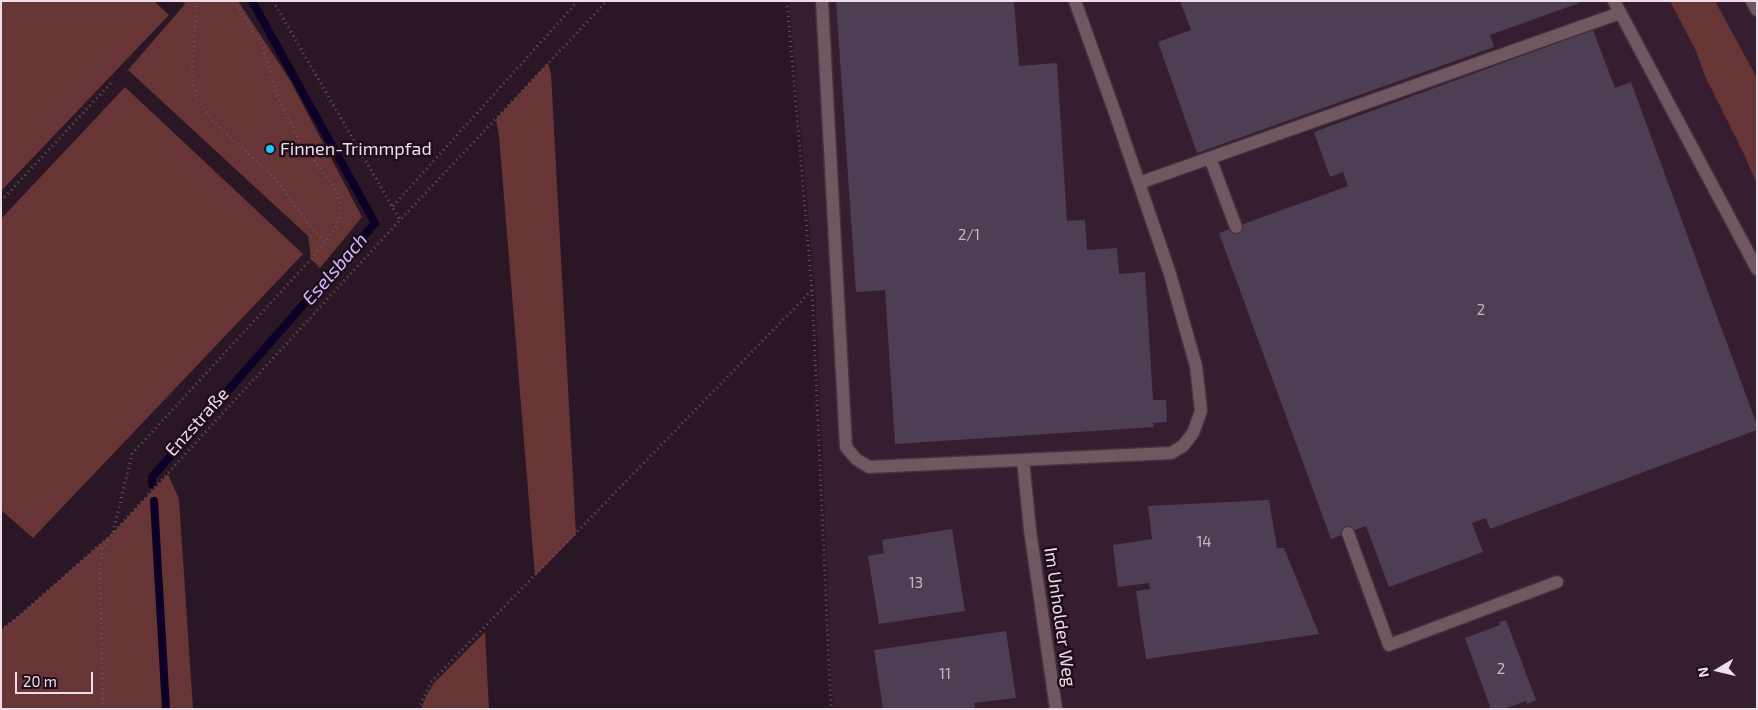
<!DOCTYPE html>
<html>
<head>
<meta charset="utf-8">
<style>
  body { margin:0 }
  #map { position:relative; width:1758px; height:710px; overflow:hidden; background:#2a1625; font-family:"Exo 2",sans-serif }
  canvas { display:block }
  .frame { position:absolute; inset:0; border:2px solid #eddee8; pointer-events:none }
  .north { position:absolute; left:1693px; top:645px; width:50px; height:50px; -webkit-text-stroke:4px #200d1c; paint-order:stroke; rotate:261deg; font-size:14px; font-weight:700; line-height:20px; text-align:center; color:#eddee8 }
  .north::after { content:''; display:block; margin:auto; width:18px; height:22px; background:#eddee8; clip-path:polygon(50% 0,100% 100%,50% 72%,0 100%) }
  .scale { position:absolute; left:15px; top:672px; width:78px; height:22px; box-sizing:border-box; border:2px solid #eddee8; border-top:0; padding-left:6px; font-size:15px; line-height:18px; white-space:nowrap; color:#eddee8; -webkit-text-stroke:4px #200d1c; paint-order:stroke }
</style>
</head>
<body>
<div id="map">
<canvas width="1758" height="710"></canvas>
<div class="frame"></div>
<div class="north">N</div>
<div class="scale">20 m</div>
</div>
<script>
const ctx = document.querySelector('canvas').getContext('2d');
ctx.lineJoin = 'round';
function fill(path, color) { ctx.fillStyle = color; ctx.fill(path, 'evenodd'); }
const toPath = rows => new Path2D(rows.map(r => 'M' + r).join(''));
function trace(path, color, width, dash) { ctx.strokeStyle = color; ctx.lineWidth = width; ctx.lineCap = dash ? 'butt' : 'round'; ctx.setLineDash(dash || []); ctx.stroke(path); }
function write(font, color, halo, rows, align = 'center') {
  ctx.font = font + ' "Exo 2",sans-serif'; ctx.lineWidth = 5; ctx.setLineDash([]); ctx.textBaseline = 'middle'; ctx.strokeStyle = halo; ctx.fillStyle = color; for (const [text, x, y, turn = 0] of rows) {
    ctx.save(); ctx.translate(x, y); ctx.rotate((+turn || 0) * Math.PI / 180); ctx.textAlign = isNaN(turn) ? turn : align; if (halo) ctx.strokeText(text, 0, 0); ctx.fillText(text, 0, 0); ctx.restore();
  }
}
fill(toPath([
  [789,1,1757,1,1757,709,833,709,815,288]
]), '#361d30');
fill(toPath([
  [1,1,154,1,169,15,1,191],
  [182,1,238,1,290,80,362,217,320,268,311,259,308,236,128,70,185,4],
  [1670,1,1715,1,1757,78,1757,184,1743,152,1705,76,1696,51],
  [548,63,551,74,576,534,535,576,499,136,496,119],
  [125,87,303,254,33,538,1,510,1,219],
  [168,474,179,499,193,709,1,709,1,630,20,615,113,533],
  [485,632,489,709,421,709,426,696,434,683]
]), '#673535');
trace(toPath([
  [152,484,152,477,375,223,252,1],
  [154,501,166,709]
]), '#0c0027', 8);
fill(toPath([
  [836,1,1014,1,1019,66,1057,63,1067,221,1085,220,1087,250,1117,248,1119,274,1145,272,1153,400,1166,400,1167,422,1153,423,1154,427,895,444,885,290,856,292],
  [1180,1,1579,1,1579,3,1490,35,1494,47,1197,153,1158,42,1191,30],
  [1593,30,1615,88,1631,82,1757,425,1757,430,1490,529,1486,518,1472,523,1483,552,1389,587,1366,526,1331,539,1219,233,1348,186,1343,172,1330,177,1314,132],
  [1269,500,1277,548,1284,548,1319,634,1146,659,1136,591,1150,589,1149,583,1118,587,1113,545,1152,539,1148,506],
  [952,529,965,611,879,624,868,556,884,553,882,540],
  [1506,620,1536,700,1527,704,1526,701,1504,709,1491,709,1465,638,1500,625,1499,622],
  [1006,631,1016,698,974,703,975,709,883,709,874,650]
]), '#4d3e54');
const lane = toPath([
  [822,1,846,447,856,459,869,467,1171,453,1183,446,1193,433,1201,411,1196,366,1170,274,1114,110,1075,1],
  [1614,1,1757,269],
  [1210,158,1236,227],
  [1139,183,1620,13],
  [1023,460,1030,530],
  [1348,533,1389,645,1557,582]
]);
const street = toPath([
  [1752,1,1757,10],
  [1030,530,1056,709]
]);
trace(lane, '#453240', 15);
trace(street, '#453240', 15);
trace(toPath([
  [194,1,196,10,192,78,197,100,212,120,276,179,308,224,325,242,336,227,341,212,337,191,300,142,279,100,261,42,233,1],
  [273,1,400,220],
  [787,1,812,290,831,709],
  [1,201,112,82],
  [393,206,578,1],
  [113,532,132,454,311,259,325,242],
  [1,630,20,615,113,533,400,220,607,1],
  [103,709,100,568,103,548,110,537],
  [418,709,431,682,812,290]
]), '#675462', 3, [1, 4]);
trace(lane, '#71575f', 12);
trace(street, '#71575f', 12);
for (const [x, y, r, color] of [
  [270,149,5,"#19cafc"]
]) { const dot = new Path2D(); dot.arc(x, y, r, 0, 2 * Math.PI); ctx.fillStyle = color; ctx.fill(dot); trace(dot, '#200d1c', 2); }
write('15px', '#c5b6c3', null, [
  ["2/1",969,235],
  ["2",1481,310],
  ["14",1204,542],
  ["13",916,583],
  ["2",1501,669],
  ["11",945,674]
]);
write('18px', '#eddee8', '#200d1c', [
  ["Finnen-Trimmpfad",280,149]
], 'left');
write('18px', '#eddee8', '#200d1c', [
  ["Enzstraße",197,422,-48],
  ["Im Unholder Weg",1060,617,82]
]);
write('italic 19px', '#c8bdfd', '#200d1c', [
  ["Eselsbach",335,269,-49]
]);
</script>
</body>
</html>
